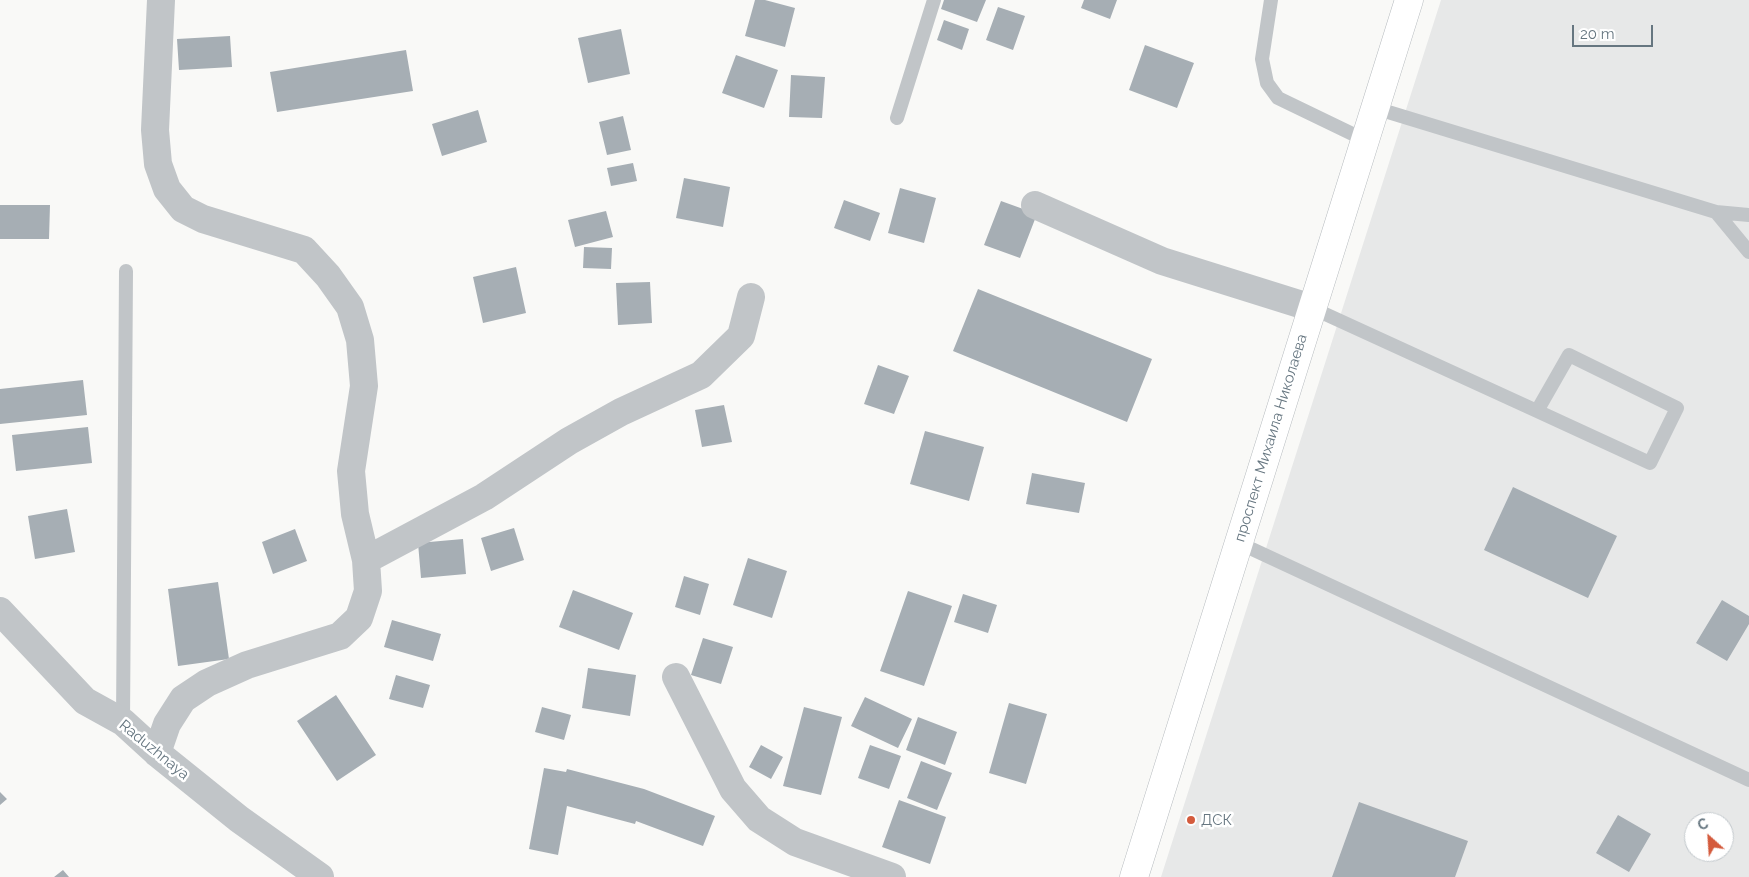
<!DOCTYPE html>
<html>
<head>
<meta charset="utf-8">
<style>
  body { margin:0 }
  #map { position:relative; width:1749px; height:877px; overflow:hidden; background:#f9f9f7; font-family:Raleway,sans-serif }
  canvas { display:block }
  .north { position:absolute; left:1684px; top:812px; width:50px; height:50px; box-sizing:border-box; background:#fff; border:1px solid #c2c8cc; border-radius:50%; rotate:334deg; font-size:14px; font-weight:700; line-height:20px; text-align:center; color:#667680 }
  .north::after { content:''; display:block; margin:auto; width:18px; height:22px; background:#d45b3d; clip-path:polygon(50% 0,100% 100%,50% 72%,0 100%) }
  .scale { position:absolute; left:1572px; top:25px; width:81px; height:22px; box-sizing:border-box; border:2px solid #667680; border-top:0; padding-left:6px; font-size:15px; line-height:18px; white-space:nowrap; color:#667680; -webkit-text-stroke:4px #fff; paint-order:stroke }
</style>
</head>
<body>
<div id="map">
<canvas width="1749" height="877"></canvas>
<div class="north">С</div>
<div class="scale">20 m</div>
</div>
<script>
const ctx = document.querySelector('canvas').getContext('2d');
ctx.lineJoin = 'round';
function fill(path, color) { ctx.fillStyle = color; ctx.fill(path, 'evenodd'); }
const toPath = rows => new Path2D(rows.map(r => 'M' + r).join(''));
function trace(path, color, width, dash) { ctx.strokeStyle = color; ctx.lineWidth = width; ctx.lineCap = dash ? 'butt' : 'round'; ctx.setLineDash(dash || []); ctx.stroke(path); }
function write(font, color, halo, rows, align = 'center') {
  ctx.font = font + ' Raleway,sans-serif'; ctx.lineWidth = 5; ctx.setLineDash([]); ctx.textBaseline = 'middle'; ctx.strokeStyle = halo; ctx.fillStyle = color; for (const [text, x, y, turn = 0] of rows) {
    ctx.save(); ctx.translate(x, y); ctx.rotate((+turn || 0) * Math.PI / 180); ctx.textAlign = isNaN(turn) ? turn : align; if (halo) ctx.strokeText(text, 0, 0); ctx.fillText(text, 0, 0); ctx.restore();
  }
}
fill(toPath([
  [1441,0,1749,0,1749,877,1161,877],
  [1694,822,1724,822,1724,852,1694,852]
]), '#e7e8e8');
fill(toPath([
  [755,0,765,0,795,8,785,47,745,36],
  [944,0,986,0,977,22,941,9],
  [1084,0,1117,0,1110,19,1081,8],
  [998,7,1025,16,1013,50,986,40],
  [944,20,969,29,962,50,937,40],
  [621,29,630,74,588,83,578,38],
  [230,36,232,67,179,70,177,39],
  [1145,45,1194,63,1177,108,1129,90],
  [406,50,413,91,277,112,270,72],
  [736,55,778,70,764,108,722,93],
  [791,75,825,77,822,118,789,117],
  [478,110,487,142,442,156,432,124],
  [623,116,631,150,607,155,599,122],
  [633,163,637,181,611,186,607,168],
  [684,178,730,187,723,227,676,218],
  [900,188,936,198,924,243,888,233],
  [844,200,880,213,870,241,834,228],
  [1001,201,1037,214,1020,258,984,245],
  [0,205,50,205,49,239,0,239],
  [606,211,613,237,575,247,568,220],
  [584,247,612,248,611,269,583,268],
  [516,267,526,313,483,323,473,277],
  [650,282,652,323,618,325,616,283],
  [978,289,1152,359,1127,422,953,351],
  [878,365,909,376,894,414,864,404],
  [83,380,87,415,0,424,0,389],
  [724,405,732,442,702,447,695,410],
  [88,427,92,463,16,471,12,435],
  [925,431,984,447,969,501,910,484],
  [1032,473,1085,483,1079,513,1026,504],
  [1513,487,1617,536,1588,598,1484,550],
  [67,509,75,552,35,559,28,516],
  [514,528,524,560,491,571,481,538],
  [295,529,307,561,273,574,262,542],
  [463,539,466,574,421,578,418,543],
  [748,558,787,571,772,618,733,605],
  [684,576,709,584,700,615,675,607],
  [218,582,229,659,178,666,168,589],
  [573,590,633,613,619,650,559,627],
  [908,591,952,606,924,686,880,671],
  [963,594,997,605,988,633,954,622],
  [1722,600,1749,616,1749,624,1727,661,1696,643],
  [392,620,441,634,433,661,384,647],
  [703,638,733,647,721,684,691,675],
  [588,668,636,675,630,716,582,708],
  [396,675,430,685,423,708,389,699],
  [336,695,376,755,337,781,297,721],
  [865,697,912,719,898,748,851,726],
  [1009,703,1047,714,1026,784,989,773],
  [542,707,571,715,564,740,535,732],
  [804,707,842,717,821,795,783,786],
  [918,717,957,732,945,765,906,750],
  [761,745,783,757,771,779,749,767],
  [870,745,901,756,889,789,858,778],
  [921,761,952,773,937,810,907,798],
  [544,768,566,772,567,769,644,789,715,816,703,846,636,821,635,824,567,806,558,855,529,849],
  [0,792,7,799,0,805],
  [899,800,946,817,930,864,882,847],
  [1359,802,1468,841,1455,877,1332,877],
  [1618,815,1651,834,1629,872,1596,853],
  [63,870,69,877,54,877]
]), '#a6aeb4');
const primary = toPath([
  [1134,877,1409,0]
]);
trace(primary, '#b4b9bd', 29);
trace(toPath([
  [1271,0,1262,59,1267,83,1278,98,1365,140],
  [1375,108,1716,212,1749,252],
  [897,118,934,0],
  [1716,212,1749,215],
  [1312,308,1537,411,1650,463,1677,408,1569,355,1537,411],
  [1239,543,1749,780],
  [123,722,126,271]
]), '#c1c5c8', 14);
trace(toPath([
  [1035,205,1162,261,1312,308],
  [366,560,484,497,569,441,621,412,701,375,741,336,751,297],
  [0,611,85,701,123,722,157,753,239,819,320,877],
  [676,677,733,789,759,819,795,842,892,877],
  [157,753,167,724,183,699,207,683,247,665,340,636,359,618,368,591,366,560,355,514,351,471,364,386,360,340,350,307,328,276,304,250,203,219,183,209,167,189,158,164,155,130,161,0]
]), '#c1c5c8', 28);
trace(primary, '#fff', 28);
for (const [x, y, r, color] of [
  [1191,820,5,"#d45b3d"]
]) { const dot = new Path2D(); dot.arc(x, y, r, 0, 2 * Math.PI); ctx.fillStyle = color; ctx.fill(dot); trace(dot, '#fff', 2); }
write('15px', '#667680', '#fff', [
  ["проспект Михаила Николаева",1271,438,-73],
  ["Raduzhnaya",154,750,39]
]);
write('15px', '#667680', '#fff', [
  ["ДСК",1201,820]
], 'left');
</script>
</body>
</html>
